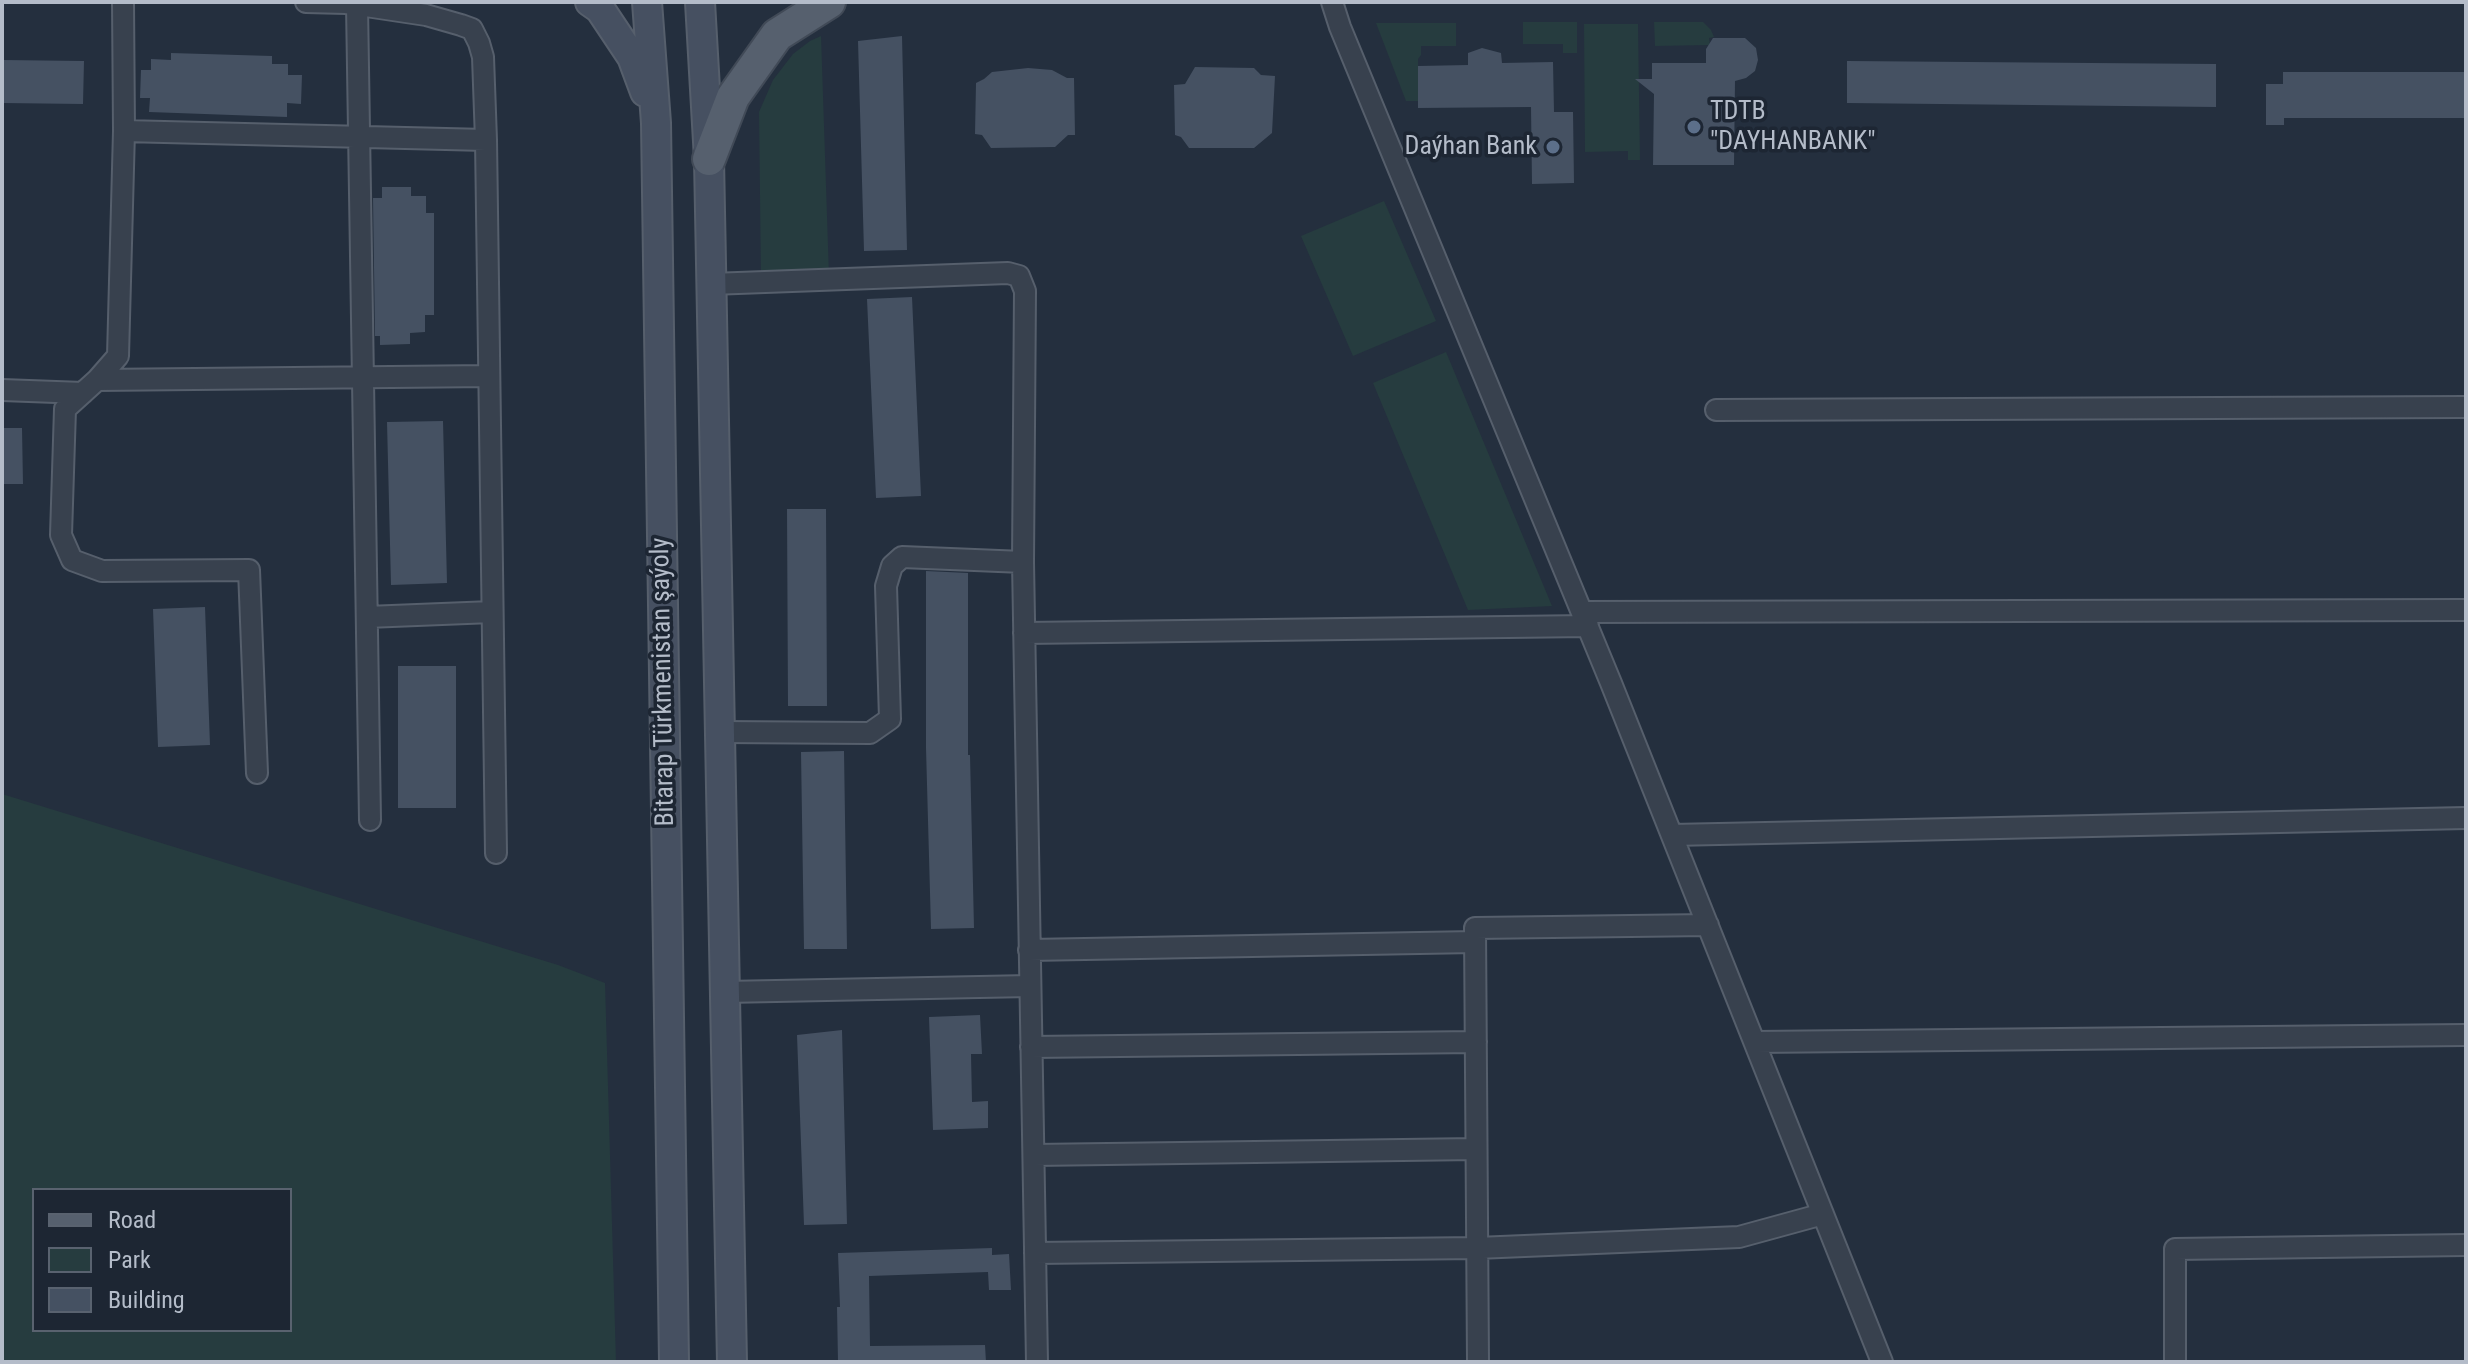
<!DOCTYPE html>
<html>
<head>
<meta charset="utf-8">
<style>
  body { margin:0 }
  #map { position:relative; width:2468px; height:1364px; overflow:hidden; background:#242f3e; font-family:"Roboto Condensed",sans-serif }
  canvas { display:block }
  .frame { position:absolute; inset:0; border:4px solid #b4bcc9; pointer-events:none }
  .legend { position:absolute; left:32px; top:1188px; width:260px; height:144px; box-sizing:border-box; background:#1d2633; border:2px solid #59626f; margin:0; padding:10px 14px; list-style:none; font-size:24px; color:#b4bcc9 }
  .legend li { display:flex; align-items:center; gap:16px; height:40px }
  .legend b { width:40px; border:2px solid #59626f }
</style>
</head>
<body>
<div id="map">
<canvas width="2468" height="1364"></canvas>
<div class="frame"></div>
<ul class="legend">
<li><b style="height:10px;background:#56606e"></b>Road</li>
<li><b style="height:22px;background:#263c3f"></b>Park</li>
<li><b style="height:22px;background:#455162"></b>Building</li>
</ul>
</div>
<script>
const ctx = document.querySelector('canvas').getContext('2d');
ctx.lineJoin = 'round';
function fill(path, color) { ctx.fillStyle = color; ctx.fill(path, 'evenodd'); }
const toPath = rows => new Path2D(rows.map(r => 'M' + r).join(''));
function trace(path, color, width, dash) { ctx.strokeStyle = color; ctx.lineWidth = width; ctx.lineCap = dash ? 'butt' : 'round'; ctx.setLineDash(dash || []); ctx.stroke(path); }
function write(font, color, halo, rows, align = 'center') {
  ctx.font = font + ' "Roboto Condensed",sans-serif'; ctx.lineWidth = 7; ctx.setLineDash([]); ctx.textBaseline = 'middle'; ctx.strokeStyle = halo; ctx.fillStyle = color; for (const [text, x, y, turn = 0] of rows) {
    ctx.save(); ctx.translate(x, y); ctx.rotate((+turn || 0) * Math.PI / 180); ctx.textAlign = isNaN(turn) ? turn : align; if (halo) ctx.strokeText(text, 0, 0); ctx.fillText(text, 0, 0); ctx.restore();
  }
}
fill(toPath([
  [1523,22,1577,22,1577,53,1563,53,1563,44,1523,44],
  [1654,22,1703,22,1711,30,1714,37,1709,38,1710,45,1655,46],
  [1376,23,1456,23,1456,46,1421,46,1421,55,1418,59,1418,101,1406,101],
  [1584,24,1638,24,1640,160,1628,160,1628,151,1585,152],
  [821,36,829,276,761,277,759,112,773,80,793,54,810,41],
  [1384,201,1436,321,1353,356,1301,236],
  [1446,352,1552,606,1468,610,1373,383],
  [2,794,558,965,605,983,616,1362,2,1362],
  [34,1190,290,1190,290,1330,34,1330]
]), '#263c3f');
fill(toPath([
  [902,36,907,250,864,251,858,41],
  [1713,38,1745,38,1756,48,1758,60,1755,71,1746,78,1735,81,1734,165,1653,165,1654,94,1635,79,1652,79,1652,63,1706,63,1706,49],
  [1482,48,1501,53,1502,63,1553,62,1554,112,1573,112,1574,183,1532,184,1531,107,1418,108,1418,66,1468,65,1468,53],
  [171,53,272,56,272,64,288,64,288,75,302,75,301,104,287,103,287,117,149,112,150,98,140,98,141,70,151,70,151,59,171,60],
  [2,60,84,61,83,104,2,103],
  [1847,61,2216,64,2216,107,1847,103],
  [1195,67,1254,68,1261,75,1275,76,1272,133,1254,148,1189,148,1181,137,1175,135,1174,85,1185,84],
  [1028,68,1052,70,1067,78,1074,78,1075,135,1068,135,1055,147,991,148,982,135,975,134,976,83,984,79,992,72],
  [2283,72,2466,72,2466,118,2284,118,2284,125,2266,125,2266,84,2283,84],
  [382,187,411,187,411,196,426,196,426,213,434,213,434,315,425,315,425,332,410,333,410,344,380,345,380,336,375,336,373,198,382,198],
  [912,297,921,496,876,498,867,299],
  [443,421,447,583,391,585,387,422],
  [2,428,22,428,23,484,2,484],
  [787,509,826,509,827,706,788,706],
  [926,571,968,573,968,755,970,755,974,928,931,929,926,748],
  [205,607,210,745,158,747,153,609],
  [398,666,456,666,456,808,398,808],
  [844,751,847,949,804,949,801,752],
  [980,1015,982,1054,971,1054,972,1102,988,1101,988,1128,933,1130,929,1017],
  [842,1030,847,1224,804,1225,797,1035],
  [992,1248,992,1255,1009,1254,1011,1290,989,1290,988,1272,869,1276,870,1346,985,1345,986,1362,838,1362,837,1307,840,1307,838,1253]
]), '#455162');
const minor = toPath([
  [123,2,124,131,118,356,97,380,65,409,61,535,72,560,102,571,249,570,257,773],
  [306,2,346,3,426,15,461,25,472,29,479,43,483,57,486,140,496,853],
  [1332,2,1340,27,1611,683,1882,1362],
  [357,5,370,820],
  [124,131,486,140],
  [711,284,1008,273,1019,276,1025,291,1023,562,1037,1362],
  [97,380,489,376],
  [2,390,83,393],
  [1716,410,2466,407],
  [1582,612,2466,610],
  [367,617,492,612],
  [1024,633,1588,626],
  [720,732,870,733,890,719,886,586,892,566,902,557,1023,562],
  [1672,835,2466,818],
  [1029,950,1475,942],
  [725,992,1030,986],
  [1755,1042,2466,1035],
  [1031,1047,1476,1042],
  [1034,1155,1476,1149],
  [1035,1253,1477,1248,1739,1237,1823,1214],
  [1478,1362,1475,928,1708,925],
  [2175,1362,2175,1249,2466,1245]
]);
const secondary = toPath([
  [590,2,600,9,632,57,645,92],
  [647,2,656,123,674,1362],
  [700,2,709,159,732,1362]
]);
const primary = toPath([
  [709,159,733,97,777,35,829,2]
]);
trace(minor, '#565f6c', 24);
trace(secondary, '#565f6c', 32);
trace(primary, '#414a57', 36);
trace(minor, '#38414e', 20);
trace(secondary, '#465061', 28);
trace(primary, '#56606e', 32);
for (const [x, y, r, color] of [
  [1694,127,8,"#5c6f8a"],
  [1553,147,8,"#5c6f8a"]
]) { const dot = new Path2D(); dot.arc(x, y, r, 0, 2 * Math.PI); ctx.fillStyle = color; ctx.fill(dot); trace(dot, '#1d2633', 3); }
write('26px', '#b4bcc9', '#1d2633', [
  ["TDTB",1710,112],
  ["\"DAYHANBANK\"",1710,142],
  ["Daýhan Bank",1537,147,"right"]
], 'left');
write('26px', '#b4bcc9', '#1d2633', [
  ["Bitarap Türkmenistan şaýoly",664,682,-91]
]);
</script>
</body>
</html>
